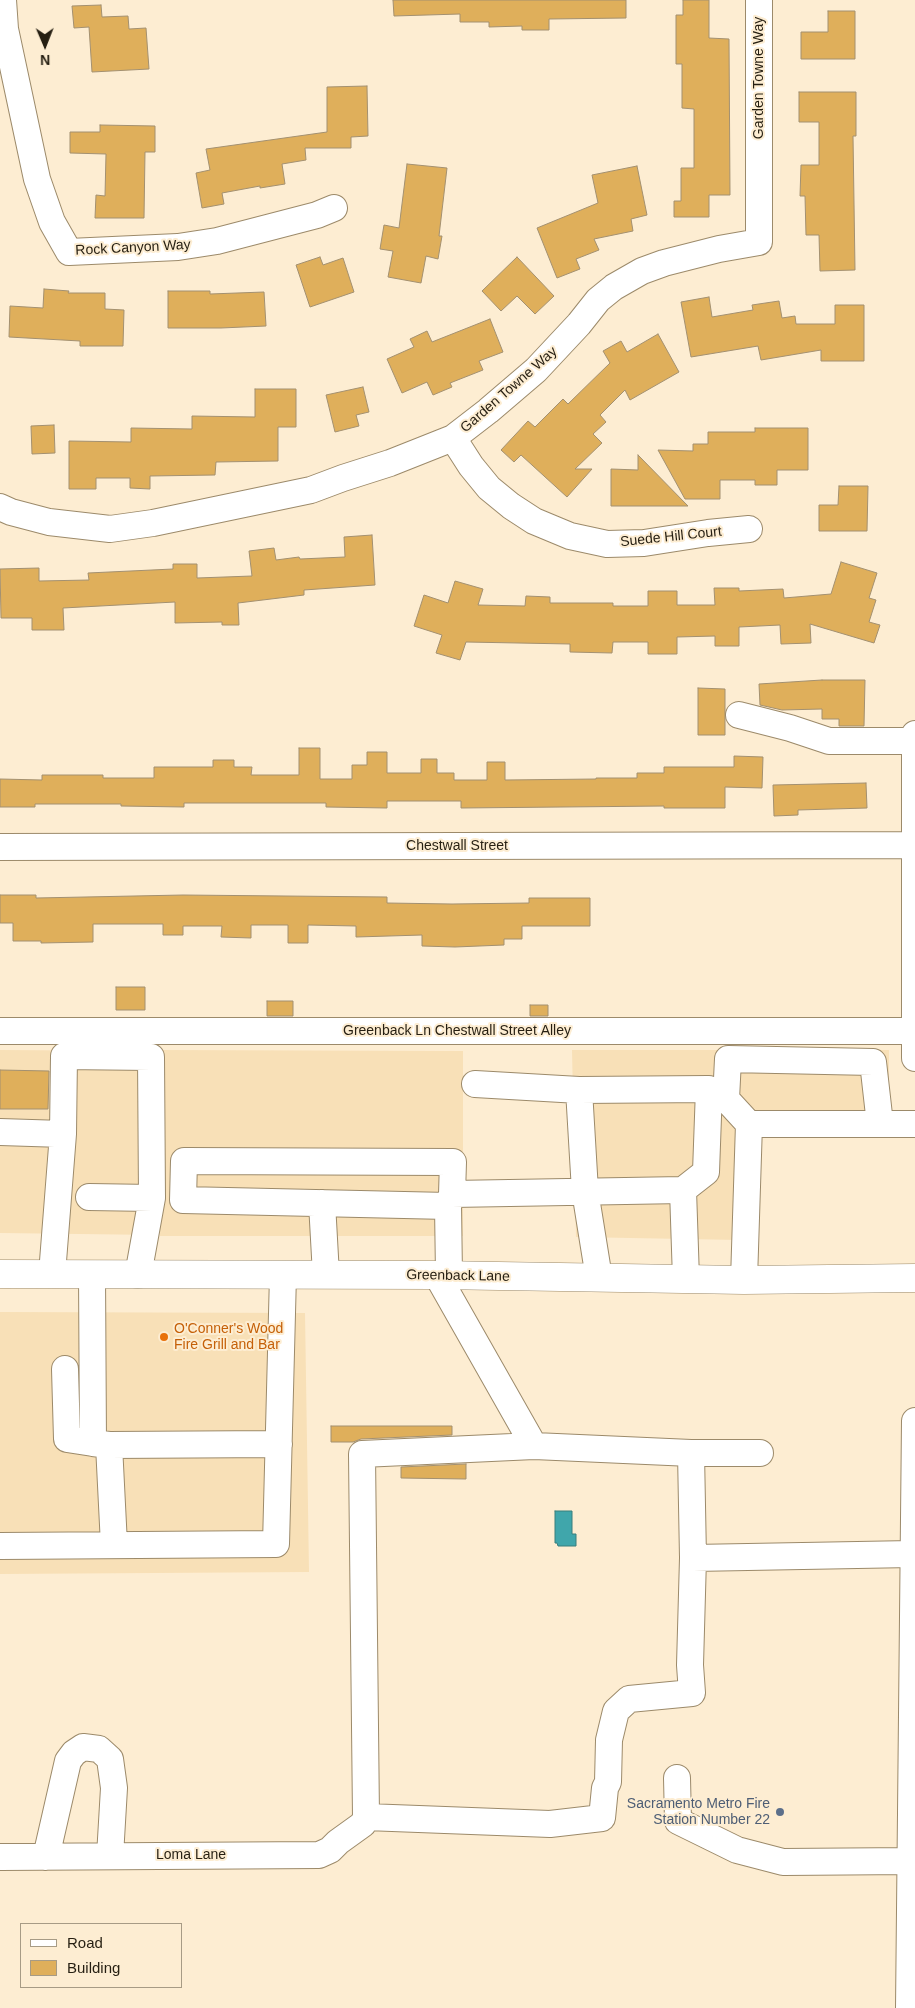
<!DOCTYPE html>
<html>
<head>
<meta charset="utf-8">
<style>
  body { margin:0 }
  #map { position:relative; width:915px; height:2008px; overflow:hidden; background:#fdedd2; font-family:Helvetica,sans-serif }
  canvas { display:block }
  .legend { position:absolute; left:20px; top:1923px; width:162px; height:65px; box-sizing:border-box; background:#fdedd2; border:1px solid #a79b85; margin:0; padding:6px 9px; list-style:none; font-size:15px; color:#261f12 }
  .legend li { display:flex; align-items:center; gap:10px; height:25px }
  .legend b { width:25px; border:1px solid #a79b85 }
  .north { position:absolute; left:20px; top:20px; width:50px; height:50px; -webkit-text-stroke:4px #fdedd2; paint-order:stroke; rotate:179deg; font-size:14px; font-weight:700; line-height:20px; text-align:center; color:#261f12 }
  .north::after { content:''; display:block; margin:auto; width:18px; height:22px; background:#261f12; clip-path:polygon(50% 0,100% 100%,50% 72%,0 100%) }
</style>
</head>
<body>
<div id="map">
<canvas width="915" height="2008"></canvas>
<ul class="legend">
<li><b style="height:6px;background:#fff"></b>Road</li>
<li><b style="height:14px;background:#dfaf5b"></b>Building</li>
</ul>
<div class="north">N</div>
</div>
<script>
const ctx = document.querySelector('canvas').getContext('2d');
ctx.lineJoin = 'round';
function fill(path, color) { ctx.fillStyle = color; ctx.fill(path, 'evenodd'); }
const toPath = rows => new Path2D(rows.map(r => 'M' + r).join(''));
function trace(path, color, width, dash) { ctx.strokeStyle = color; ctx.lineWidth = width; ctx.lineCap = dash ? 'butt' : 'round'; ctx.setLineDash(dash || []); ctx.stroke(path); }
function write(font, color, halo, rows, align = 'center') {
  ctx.font = font + ' Helvetica,sans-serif'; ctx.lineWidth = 4; ctx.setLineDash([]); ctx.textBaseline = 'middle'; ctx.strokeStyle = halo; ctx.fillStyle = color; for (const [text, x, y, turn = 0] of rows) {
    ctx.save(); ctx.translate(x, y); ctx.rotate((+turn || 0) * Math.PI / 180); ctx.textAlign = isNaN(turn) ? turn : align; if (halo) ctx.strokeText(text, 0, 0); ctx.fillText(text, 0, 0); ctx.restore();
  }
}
fill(toPath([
  [0,1050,158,1051,158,1235,0,1233],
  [160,1050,463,1051,463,1236,160,1236],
  [572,1050,889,1050,889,1135,739,1135,739,1240,576,1237],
  [0,1312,305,1313,309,1572,0,1574]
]), '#f8e0b7');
const water = toPath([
  [555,1511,572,1511,572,1534,576,1534,576,1546,558,1546,557,1543,555,1543,555,1511]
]);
fill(water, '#40a6ab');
trace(water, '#387e7d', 1);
const building = toPath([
  [393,0,626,0,626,18,549,19,549,30,522,30,522,26,489,27,489,22,460,22,460,14,394,16,393,0],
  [683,0,709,0,709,38,729,39,730,195,709,195,709,217,674,217,674,201,681,201,681,168,694,168,694,109,682,108,682,64,676,64,676,15,683,15,683,0],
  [101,5,102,17,128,16,129,29,146,28,149,69,92,72,89,27,74,28,72,6,101,5],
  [828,11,855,11,855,59,801,59,801,32,828,32,828,11],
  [367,86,368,136,351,137,351,148,305,148,306,160,282,164,285,184,260,188,260,186,222,193,224,204,202,208,196,173,210,170,206,149,327,132,327,87,367,86],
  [799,92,856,92,856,136,853,136,855,270,820,271,819,235,806,235,805,196,800,196,801,165,819,165,819,122,799,122,799,92],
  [100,125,155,126,155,152,145,152,144,218,95,218,96,195,105,196,106,154,70,153,70,132,100,132,100,125],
  [407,164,447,168,439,236,442,236,438,259,426,256,421,283,388,277,393,251,380,249,384,225,399,228,407,164],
  [637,166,647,215,631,219,633,231,594,239,599,250,576,259,580,269,557,278,537,228,598,203,592,175,637,166],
  [320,257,323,265,343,258,354,292,310,307,296,265,320,257],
  [517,257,554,296,535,314,517,296,501,311,482,291,517,257],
  [44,289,69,291,68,293,105,293,105,309,124,310,123,346,80,346,80,341,9,337,10,306,43,308,44,289],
  [168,291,210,291,210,294,264,292,266,326,221,328,168,328,168,291],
  [709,297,712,317,753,310,752,305,779,301,782,318,795,316,796,324,835,324,835,305,864,305,864,361,821,361,821,350,761,360,758,346,691,357,681,302,709,297],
  [490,319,503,352,479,361,483,370,450,383,452,387,433,395,427,382,402,393,387,359,414,347,410,339,427,331,432,342,490,319],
  [658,334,679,372,630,400,625,390,600,415,606,422,593,434,602,443,575,469,592,469,567,497,521,455,514,462,501,450,528,421,535,427,563,399,568,404,610,363,603,351,621,341,627,352,658,334],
  [363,387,369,412,356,415,359,426,335,432,326,395,363,387],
  [255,389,296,389,296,427,278,427,278,461,216,462,215,475,150,476,150,489,130,488,130,478,96,478,96,489,69,489,69,441,131,442,131,428,192,429,192,416,255,417,255,389],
  [54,425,55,453,32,454,31,426,54,425],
  [755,428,808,428,808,470,777,470,777,485,755,485,755,480,720,480,720,499,685,499,658,450,693,451,693,444,708,444,708,432,755,432,755,428],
  [638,455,688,506,611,506,611,469,638,470,638,455],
  [839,486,868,486,867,531,819,531,819,505,838,505,839,486],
  [372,535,375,585,304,590,304,595,238,603,239,625,222,625,222,622,175,623,175,602,63,608,64,630,32,630,32,618,1,618,0,569,39,568,39,581,89,580,88,573,173,569,173,564,197,564,197,578,252,576,249,551,274,548,276,560,299,557,300,559,345,557,344,537,372,535],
  [841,562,877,573,869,598,876,600,869,622,880,625,874,643,810,624,811,643,781,644,780,625,739,627,739,646,715,646,715,636,677,637,677,654,648,654,648,642,613,642,612,653,570,652,570,644,466,642,460,660,436,653,442,635,414,626,424,595,448,603,455,581,483,589,478,605,525,606,526,596,550,597,550,603,613,603,613,606,648,606,648,591,677,591,677,605,715,605,714,588,739,588,739,591,783,589,784,598,831,594,841,562],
  [822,680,865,680,864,726,839,726,839,719,822,719,822,709,782,710,760,705,759,684,822,680],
  [698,688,725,689,725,735,698,735,698,688],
  [299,748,320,748,320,779,352,779,352,765,367,765,367,752,387,752,387,773,421,773,421,759,437,759,437,773,454,773,454,780,487,780,487,762,505,762,505,780,596,779,596,778,637,778,637,773,664,773,664,767,734,767,734,756,763,757,762,788,725,787,725,808,664,808,664,806,461,808,461,801,387,801,387,808,326,807,326,803,184,803,184,807,121,806,121,804,35,804,35,807,0,807,0,779,42,780,42,775,103,775,103,778,154,778,154,767,213,767,213,760,234,760,234,767,252,767,251,775,299,775,299,748],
  [866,783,867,808,798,810,798,815,774,816,773,785,866,783],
  [0,895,36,895,36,898,183,895,387,897,387,903,452,904,529,903,529,898,590,898,590,926,522,926,522,939,504,939,504,945,455,947,422,946,422,935,356,937,356,926,308,925,308,943,288,943,288,925,251,925,251,938,221,937,222,926,183,926,183,935,163,935,163,924,93,924,93,942,41,943,41,941,13,941,13,923,0,923,0,895],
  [116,987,145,987,145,1010,116,1010,116,987],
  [267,1001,293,1001,293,1016,267,1016,267,1001],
  [530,1005,548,1005,548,1016,530,1016,530,1005],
  [0,1070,49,1071,48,1109,0,1109,0,1070],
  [331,1426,452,1426,452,1435,361,1439,353,1442,331,1442,331,1426],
  [466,1464,466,1479,401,1478,401,1467,466,1464]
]);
fill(building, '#dfaf5b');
trace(building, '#a39070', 1);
const minor = toPath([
  [3,0,5,29,37,179,52,222,69,252,178,247,217,241,317,215,334,208],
  [453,438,471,466,489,488,511,506,534,521,570,536,607,544,644,543,708,533,749,529],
  [0,507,11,512,49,522,110,529,153,523,311,490,343,478,390,463,453,438,488,411,536,370,579,324,598,300,614,287,642,271,664,263,719,249,759,242,759,0],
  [739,715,790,728,829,741,915,741],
  [915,734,915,1058],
  [0,847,915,845],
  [0,1031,915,1031],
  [475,1084,579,1090],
  [749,1124,726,1099,728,1059,873,1062,880,1124],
  [0,1132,63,1134,64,1056,151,1057,152,1198,138,1275],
  [452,1194,448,1206,183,1200,184,1161,453,1162,452,1194,683,1190,686,1279],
  [89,1197,152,1198],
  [322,1203,326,1275],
  [448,1206,449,1275],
  [52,1274,63,1134],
  [92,1274,93,1443,109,1445],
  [437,1275,534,1446,691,1453,760,1453],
  [599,1278,585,1191,579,1090,709,1089,706,1172,683,1190],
  [744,1280,749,1124,915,1124],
  [65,1369,67,1439,93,1443],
  [114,1545,109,1445,279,1444],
  [0,1546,276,1544,283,1275],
  [693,1558,912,1554],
  [677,1778,678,1821,737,1850,783,1862,910,1861],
  [366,1817,550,1824,602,1818,605,1788,608,1782,609,1740,616,1711,629,1699,692,1693,690,1665,693,1558,691,1453],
  [0,1857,319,1855,330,1850,338,1842,363,1824,366,1817,362,1454,534,1446],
  [46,1857,68,1761,74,1753,83,1747,99,1749,110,1759,114,1788,110,1856],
  [909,2008,915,1421]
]);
const major = toPath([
  [0,1274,437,1275,744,1280,915,1278]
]);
trace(minor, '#9c8a6a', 28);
trace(major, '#9c8a6a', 29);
trace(minor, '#fff', 26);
trace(major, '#fff', 28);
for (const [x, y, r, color] of [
  [164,1337,5,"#e8710a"],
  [780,1812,5,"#5c6f8a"]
]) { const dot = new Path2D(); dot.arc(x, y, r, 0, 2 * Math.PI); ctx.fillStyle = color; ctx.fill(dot); trace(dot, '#fdedd2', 2); }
write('14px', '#261f12', '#fdedd2', [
  ["Garden Towne Way",759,78,-90],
  ["Rock Canyon Way",133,248,-3],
  ["Garden Towne Way",509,390,-41],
  ["Suede Hill Court",671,537,-6],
  ["Chestwall Street",457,846],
  ["Greenback Ln Chestwall Street Alley",457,1031],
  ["Greenback Lane",458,1276,1],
  ["Loma Lane",191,1855]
]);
write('14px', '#c56008', '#fdedd2', [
  ["O'Conner's Wood",174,1329],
  ["Fire Grill and Bar",174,1345]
], 'left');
write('14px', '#4e5e75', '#fdedd2', [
  ["Sacramento Metro Fire",770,1804],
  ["Station Number 22",770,1820]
], 'right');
</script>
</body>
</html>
